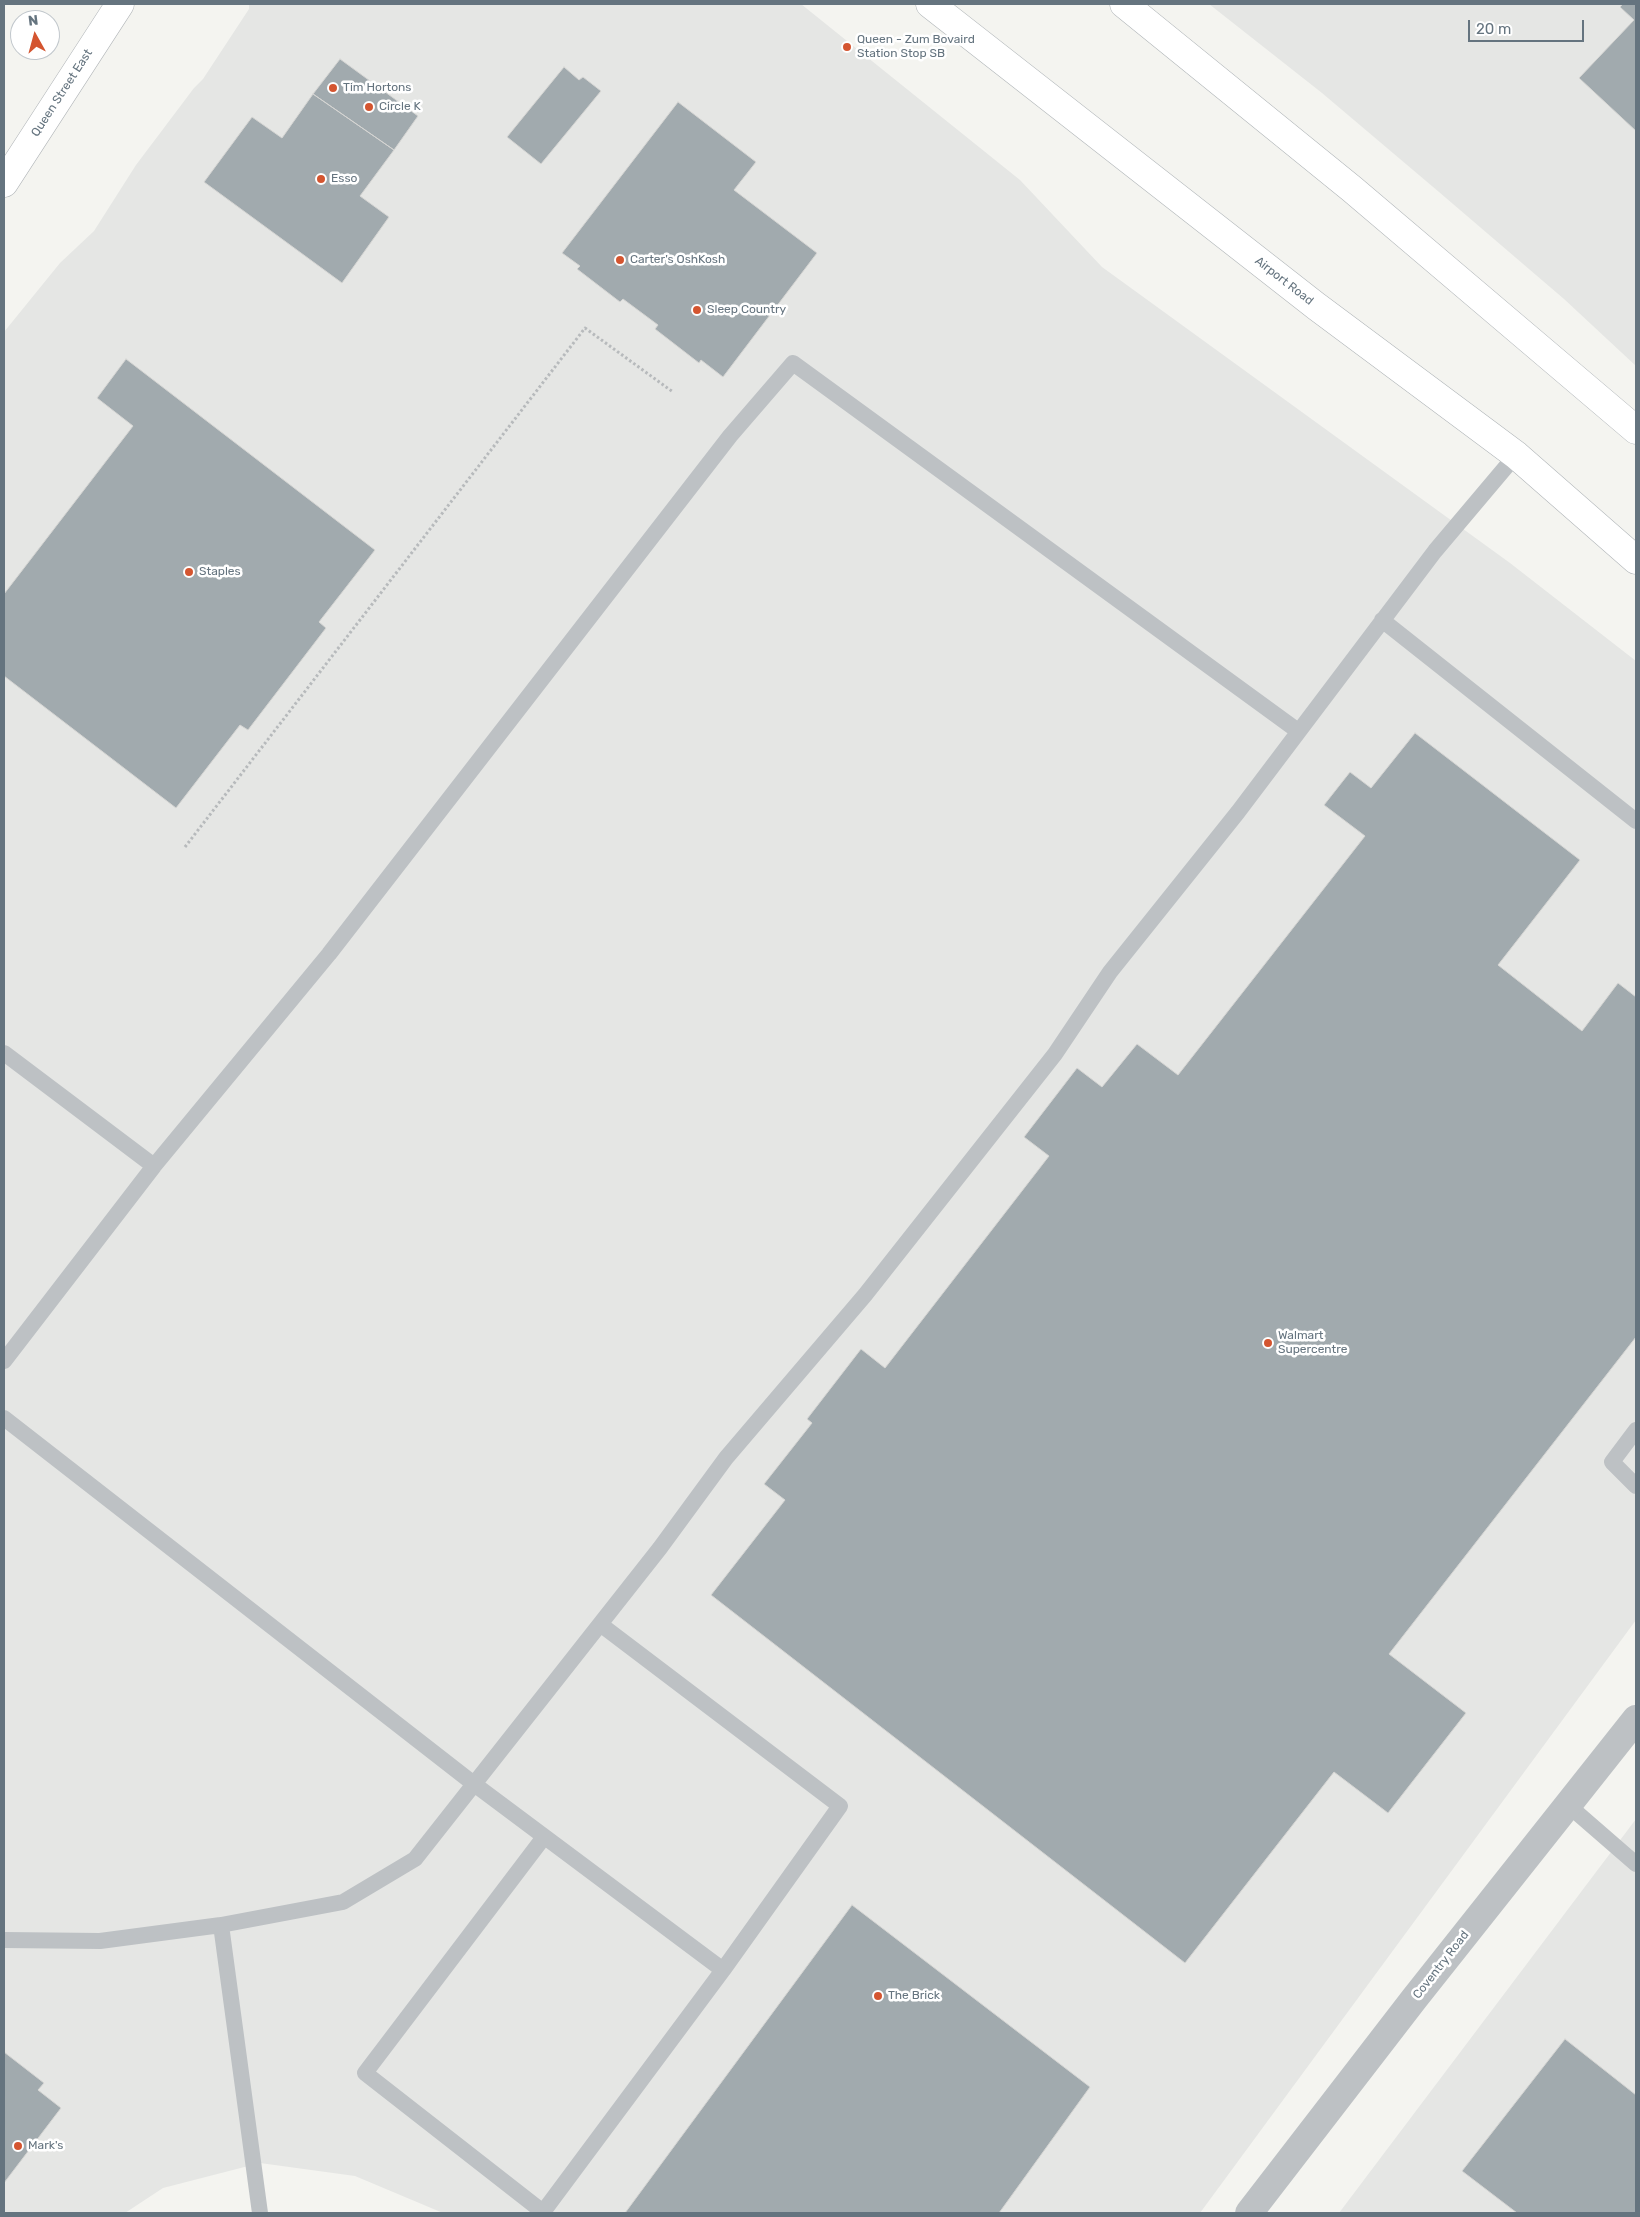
<!DOCTYPE html>
<html>
<head>
<meta charset="utf-8">
<style>
  body { margin:0 }
  #map { position:relative; width:1640px; height:2217px; overflow:hidden; background:#f4f4f0; font-family:Rubik,sans-serif }
  canvas { display:block }
  .frame { position:absolute; inset:0; border:5px solid #65747f; pointer-events:none }
  .north { position:absolute; left:10px; top:10px; width:50px; height:50px; box-sizing:border-box; background:#fff; border:1px solid #c1c7cc; border-radius:50%; rotate:353deg; font-size:14px; font-weight:700; line-height:20px; text-align:center; color:#65747f }
  .north::after { content:''; display:block; margin:auto; width:18px; height:22px; background:#d45530; clip-path:polygon(50% 0,100% 100%,50% 72%,0 100%) }
  .scale { position:absolute; left:1468px; top:20px; width:116px; height:22px; box-sizing:border-box; border:2px solid #65747f; border-top:0; padding-left:6px; font-size:15px; line-height:18px; white-space:nowrap; color:#65747f; -webkit-text-stroke:4px #fff; paint-order:stroke }
</style>
</head>
<body>
<div id="map">
<canvas width="1640" height="2217"></canvas>
<div class="frame"></div>
<div class="north">N</div>
<div class="scale">20 m</div>
</div>
<script>
const ctx = document.querySelector('canvas').getContext('2d');
ctx.lineJoin = 'round';
function fill(path, color) { ctx.fillStyle = color; ctx.fill(path, 'evenodd'); }
const toPath = rows => new Path2D(rows.map(r => 'M' + r).join(''));
function trace(path, color, width, dash) { ctx.strokeStyle = color; ctx.lineWidth = width; ctx.lineCap = dash ? 'butt' : 'round'; ctx.setLineDash(dash || []); ctx.stroke(path); }
function write(font, color, halo, rows, align = 'center') {
  ctx.font = font + ' Rubik,sans-serif'; ctx.lineWidth = 5; ctx.setLineDash([]); ctx.textBaseline = 'middle'; ctx.strokeStyle = halo; ctx.fillStyle = color; for (const [text, x, y, turn = 0] of rows) {
    ctx.save(); ctx.translate(x, y); ctx.rotate((+turn || 0) * Math.PI / 180); ctx.textAlign = isNaN(turn) ? turn : align; if (halo) ctx.strokeText(text, 0, 0); ctx.fillText(text, 0, 0); ctx.restore();
  }
}
fill(toPath([
  [249,4,801,4,1020,180,1102,267,1510,563,1636,661,1636,1620,1200,2213,443,2213,355,2176,260,2163,163,2188,125,2213,4,2213,4,332,60,263,94,231,136,165,194,88,203,79,249,9],
  [1209,4,1636,4,1636,366,1564,299,1439,192,1322,93],
  [1636,1819,1636,2213,1339,2213]
]), '#e5e6e4');
const building = toPath([
  [1623,4,1636,4,1636,131,1579,78,1634,20,1620,7,1623,4],
  [340,59,418,116,394,150,313,94,340,59],
  [564,67,579,80,583,77,601,91,541,164,507,137,564,67],
  [313,94,394,150,360,196,389,217,342,283,204,182,252,117,282,138,313,94],
  [678,102,756,162,734,190,817,253,723,377,701,360,699,363,655,329,658,325,623,299,620,302,577,269,580,266,562,253,678,102],
  [126,359,375,550,319,622,326,628,248,730,240,725,176,808,4,676,4,594,133,426,97,398,126,359],
  [1415,733,1580,860,1498,965,1582,1031,1618,983,1636,997,1636,1337,1389,1654,1466,1713,1388,1813,1334,1772,1185,1963,711,1595,785,1500,764,1484,812,1423,807,1419,861,1349,885,1368,1049,1156,1024,1137,1077,1068,1102,1087,1137,1044,1178,1075,1365,836,1324,805,1350,772,1371,788,1415,733],
  [852,1905,1090,2087,999,2213,625,2213,852,1905],
  [1565,2039,1636,2095,1636,2213,1517,2213,1462,2171,1565,2039],
  [4,2052,44,2083,38,2090,61,2108,4,2183,4,2052]
]);
fill(building, '#a1aaae');
trace(building, '#d5d5d3', 1);
const secondary = toPath([
  [930,4,1316,306,1516,455,1636,560],
  [1124,4,1352,189,1636,430]
]);
const primary = toPath([
  [4,183,120,4]
]);
trace(secondary, '#b0b5b8', 29);
trace(primary, '#b1b5b8', 29);
trace(toPath([
  [185,847,585,328,673,392]
]), '#b7babc', 3, [2.5, 2.5]);
trace(toPath([
  [1382,620,1636,821],
  [4,1053,154,1166],
  [4,1361,154,1166,329,954,730,436,793,363,1298,731],
  [4,1418,474,1784,723,1970,543,2212,365,2073,544,1837],
  [1636,1430,1612,1462,1636,1486],
  [600,1624,840,1806,723,1970],
  [1568,1805,1636,1864],
  [221,1925,260,2213],
  [4,1940,100,1941,221,1925,343,1902,415,1859,660,1548,726,1458,865,1295,1055,1054,1110,972,1238,812,1435,551,1516,455]
]), '#bdc1c4', 16);
trace(toPath([
  [1249,2213,1414,1999,1636,1719]
]), '#bdc1c4', 28);
trace(secondary, '#fff', 28);
trace(primary, '#fff', 28);
for (const [x, y, r, color] of [
  [847,47,5,"#d45530"],
  [333,88,5,"#d45530"],
  [369,107,5,"#d45530"],
  [321,179,5,"#d45530"],
  [620,260,5,"#d45530"],
  [697,310,5,"#d45530"],
  [189,572,5,"#d45530"],
  [1268,1343,5,"#d45530"],
  [878,1996,5,"#d45530"],
  [18,2146,5,"#d45530"]
]) { const dot = new Path2D(); dot.arc(x, y, r, 0, 2 * Math.PI); ctx.fillStyle = color; ctx.fill(dot); trace(dot, '#fff', 2); }
write('12px', '#65747f', '#fff', [
  ["Queen - Zum Bovaird",857,40],
  ["Station Stop SB",857,54],
  ["Tim Hortons",343,88],
  ["Circle K",379,107],
  ["Esso",331,179],
  ["Carter's OshKosh",630,260],
  ["Sleep Country",707,310],
  ["Staples",199,572],
  ["Walmart",1278,1336],
  ["Supercentre",1278,1350],
  ["The Brick",888,1996],
  ["Mark's",28,2146]
], 'left');
write('12px', '#65747f', '#fff', [
  ["Queen Street East",62,93,-57],
  ["Airport Road",1284,281,38],
  ["Coventry Road",1441,1965,-52]
]);
</script>
</body>
</html>
